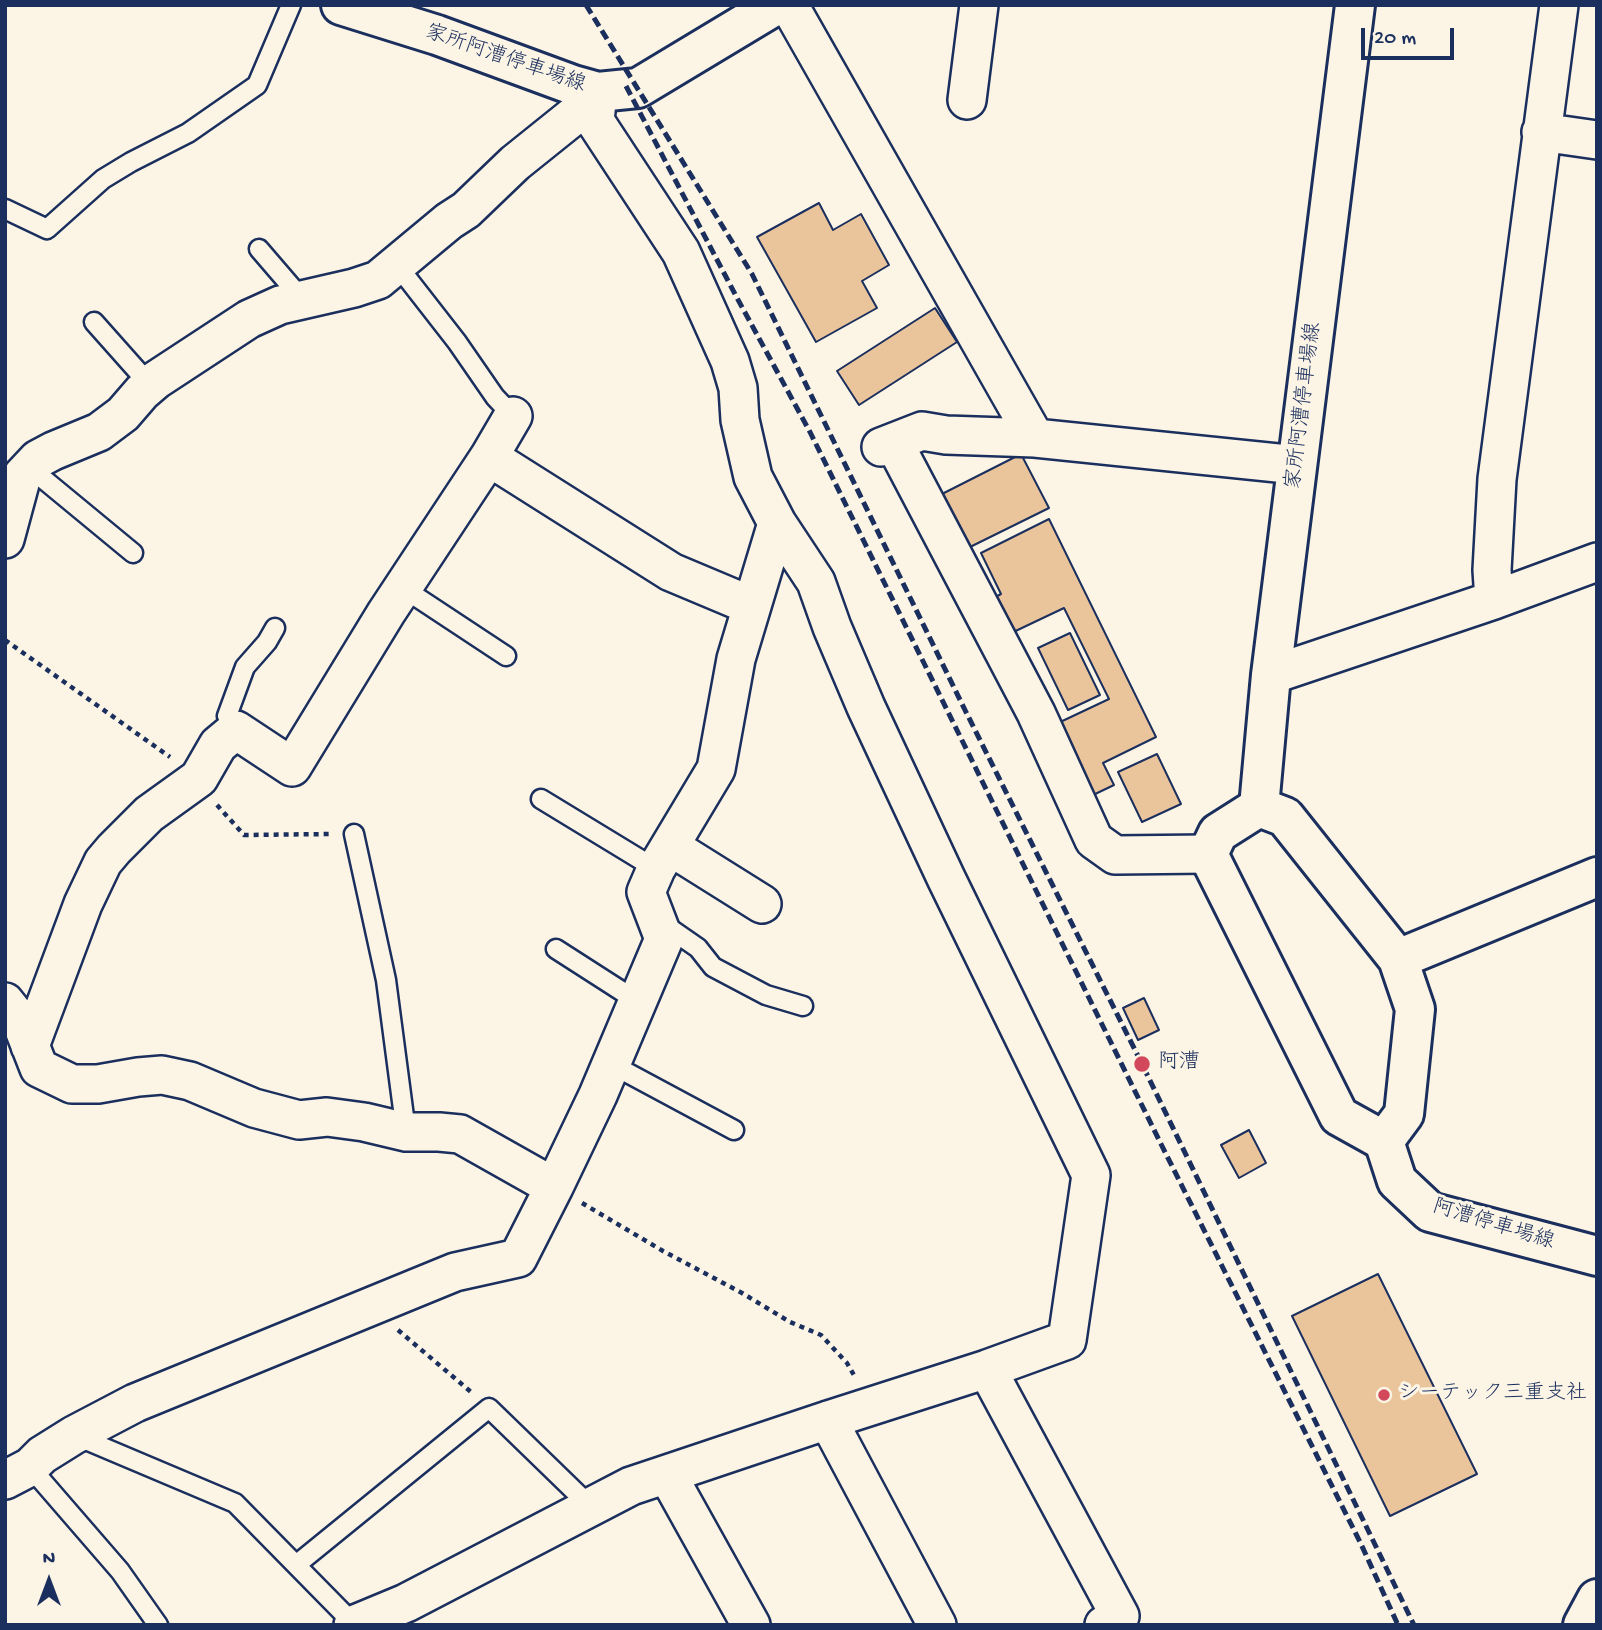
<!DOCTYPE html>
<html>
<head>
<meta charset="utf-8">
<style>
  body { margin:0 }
  #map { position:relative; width:1602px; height:1630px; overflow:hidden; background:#fcf5e5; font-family:"Gochi Hand",sans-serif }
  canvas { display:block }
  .frame { position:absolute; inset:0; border:7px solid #1b2f5e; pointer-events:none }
  .north { position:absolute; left:14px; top:1546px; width:70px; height:70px; -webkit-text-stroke:5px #fcf5e5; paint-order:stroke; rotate:0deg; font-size:19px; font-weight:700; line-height:28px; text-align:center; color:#1b2f5e }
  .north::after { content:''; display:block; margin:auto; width:24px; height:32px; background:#1b2f5e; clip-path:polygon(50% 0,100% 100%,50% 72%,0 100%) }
  .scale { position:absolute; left:1361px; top:28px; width:93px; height:32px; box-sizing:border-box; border:4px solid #1b2f5e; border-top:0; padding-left:9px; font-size:21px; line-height:24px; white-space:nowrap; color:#1b2f5e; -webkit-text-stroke:5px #fcf5e5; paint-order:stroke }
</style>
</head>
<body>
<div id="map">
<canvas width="1602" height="1630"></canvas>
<div class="frame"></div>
<div class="north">N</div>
<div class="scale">20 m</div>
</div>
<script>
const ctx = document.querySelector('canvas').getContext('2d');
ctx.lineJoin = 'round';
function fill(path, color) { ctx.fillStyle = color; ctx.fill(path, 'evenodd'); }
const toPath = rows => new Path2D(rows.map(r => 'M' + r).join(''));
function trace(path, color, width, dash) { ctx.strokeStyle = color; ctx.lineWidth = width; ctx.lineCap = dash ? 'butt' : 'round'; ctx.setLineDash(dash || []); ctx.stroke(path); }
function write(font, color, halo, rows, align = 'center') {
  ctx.font = font + ' "Gochi Hand","Klee One",sans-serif'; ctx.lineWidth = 6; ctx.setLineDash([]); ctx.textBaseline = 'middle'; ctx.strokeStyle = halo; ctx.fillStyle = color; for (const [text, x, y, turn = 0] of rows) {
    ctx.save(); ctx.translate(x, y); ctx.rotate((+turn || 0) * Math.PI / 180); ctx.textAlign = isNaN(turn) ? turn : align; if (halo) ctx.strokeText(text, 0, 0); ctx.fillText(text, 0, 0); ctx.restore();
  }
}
const building = toPath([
  [819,203,833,230,861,214,889,265,862,281,877,308,816,342,757,237,819,203],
  [935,308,957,342,859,405,837,371,935,308],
  [1021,454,1049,508,968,548,940,495,1021,454],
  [1049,519,1156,737,1103,763,1114,785,1091,796,1056,724,1109,699,1064,608,1005,636,988,601,1001,594,981,553,1049,519],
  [1070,633,1100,695,1068,710,1038,648,1070,633],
  [1157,754,1181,804,1142,822,1118,772,1157,754],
  [1144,998,1159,1030,1138,1040,1123,1008,1144,998],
  [1249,1130,1266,1163,1239,1178,1221,1145,1249,1130],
  [1378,1274,1477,1474,1390,1516,1292,1316,1378,1274]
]);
fill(building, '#eac59b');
trace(building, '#1b2f5e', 2);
const service = toPath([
  [5,209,47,229,103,179,131,162,188,133,257,85,291,5],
  [259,249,302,299],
  [397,265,457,342,495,397,513,416],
  [94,322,150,385],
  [30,468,133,553],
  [403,588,506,656],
  [236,730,227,716,245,667,267,642,275,628],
  [541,799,656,869],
  [354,834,386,980,406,1132],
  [662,923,698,948,713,967,766,995,803,1006],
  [556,949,637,1001],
  [611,1064,734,1130],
  [74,1435,235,1503,354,1624],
  [30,1467,120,1571,158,1625],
  [296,1565,489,1408,591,1507]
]);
const minor = toPath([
  [789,5,1035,438],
  [598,92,595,121,681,252,730,361,738,388,740,420,753,477,777,523,816,582,832,627,866,707,946,878,1091,1175,1067,1340,987,1369,828,1420,667,1474],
  [967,100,979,5],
  [1541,132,1597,140],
  [894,443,1036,713,1094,840,1115,855,1208,854],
  [881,447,922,431,946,435,1035,438,1297,465],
  [489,457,671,572,752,606],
  [5,539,22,476,38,459,53,451,99,432,123,414,142,392,156,380,249,319,280,305,354,288,378,280,449,221,466,210,515,163,576,114,598,92],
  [1494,600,1492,570,1497,479,1559,5],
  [1271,675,1494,600,1597,562],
  [671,847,762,904],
  [5,1002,21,1022,39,1068,72,1084,98,1084,138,1077,162,1075,190,1081,254,1108,299,1120,327,1117,364,1122,406,1132,439,1132,460,1134,554,1187],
  [30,1046,83,904,103,862,114,849,149,814,199,778,218,745,236,730,292,767,386,613,489,457,513,416],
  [987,1369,1120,1616,1104,1625],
  [828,1420,937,1625],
  [5,1480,30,1467,42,1455,74,1435,135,1403,455,1272,518,1258,554,1187,598,1095,664,939,646,892,656,869,716,769,736,659,777,523],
  [353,1625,406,1603,631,1486,667,1474,751,1625]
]);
const tertiary = toPath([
  [1259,807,1285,817,1398,959,1415,1009,1404,1114,1384,1141,1339,1116,1208,854,1218,833,1259,807],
  [1398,959,1597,877]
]);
const secondary = toPath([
  [341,5,437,35,573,85,598,92,638,88,776,5],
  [1259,807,1271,675,1355,5],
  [1384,1141,1397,1181,1430,1212,1597,1256],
  [1583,1625,1597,1599]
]);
trace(service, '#1b2f5e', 23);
trace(minor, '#1b2f5e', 42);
trace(tertiary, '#1b2f5e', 44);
trace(secondary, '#1b2f5e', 44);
trace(toPath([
  [5,640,170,757],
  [217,805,244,835,331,834],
  [582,1203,663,1251,742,1293,790,1322,821,1335,847,1363,855,1377],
  [398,1330,471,1392]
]), '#1b2f5e', 4.5, [5, 5]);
trace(service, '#fcf5e5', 18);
trace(minor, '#fcf5e5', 37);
trace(tertiary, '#fcf5e5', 38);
trace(secondary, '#fcf5e5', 38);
trace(toPath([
  [586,5,752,274,965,710,1142,1064,1414,1625],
  [626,86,736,296,810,432,1161,1144,1361,1544,1398,1625]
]), '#1b2f5e', 5, [10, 5]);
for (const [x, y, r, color] of [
  [1142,1064,9,"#d1495b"],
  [1384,1395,7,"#d1495b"]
]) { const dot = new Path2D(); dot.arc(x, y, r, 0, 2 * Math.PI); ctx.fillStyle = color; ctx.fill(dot); trace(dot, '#fcf5e5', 2.5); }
write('21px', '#1b2f5e', '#fcf5e5', [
  ["家所阿漕停車場線",505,60,19],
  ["家所阿漕停車場線",1305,406,-83],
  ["阿漕停車場線",1493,1226,17]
]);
write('21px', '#1b2f5e', '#fcf5e5', [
  ["阿漕",1158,1064],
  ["シーテック三重支社",1398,1395]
], 'left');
</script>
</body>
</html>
